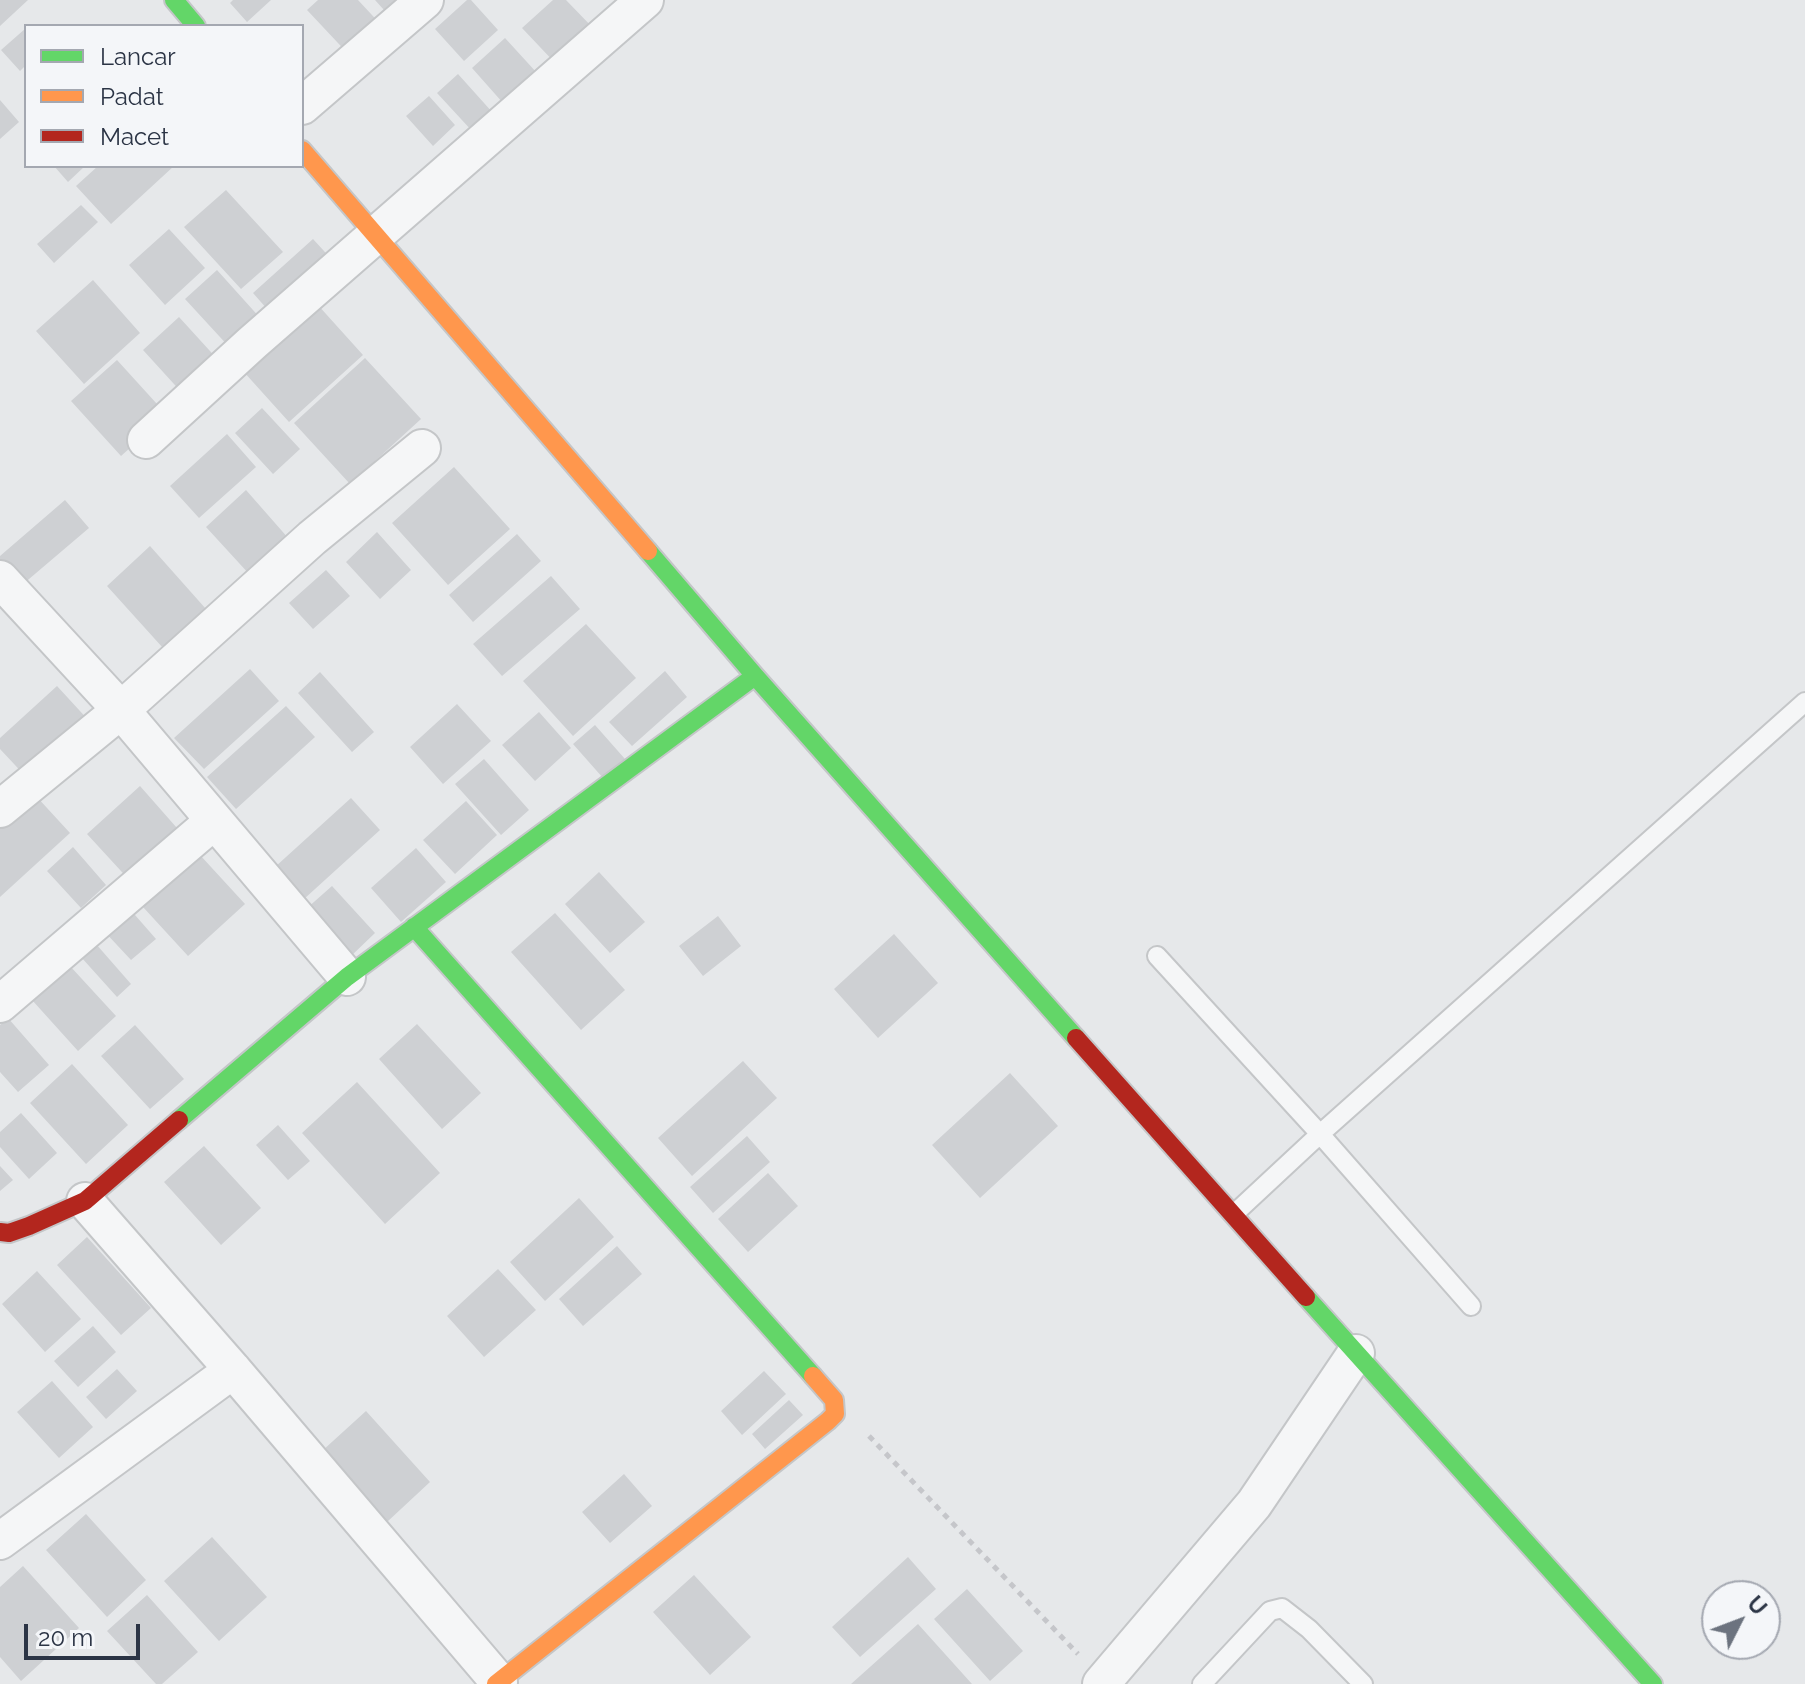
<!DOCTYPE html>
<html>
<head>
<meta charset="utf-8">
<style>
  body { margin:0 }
  #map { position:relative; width:1805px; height:1684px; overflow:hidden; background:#e6e8ea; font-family:Raleway,sans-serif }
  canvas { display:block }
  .legend { position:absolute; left:24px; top:24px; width:280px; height:144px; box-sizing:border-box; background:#f4f6f9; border:2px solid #a4a8b1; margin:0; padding:10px 14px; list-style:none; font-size:24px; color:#2b3445 }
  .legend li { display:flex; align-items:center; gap:16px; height:40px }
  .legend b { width:40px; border:2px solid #a4a8b1 }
  .north { position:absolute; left:1701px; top:1580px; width:80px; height:80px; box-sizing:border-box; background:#f4f6f9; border:2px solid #a4a8b1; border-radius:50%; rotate:48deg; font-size:22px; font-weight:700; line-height:32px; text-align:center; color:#2b3445 }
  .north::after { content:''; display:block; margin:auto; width:28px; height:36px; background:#6c737f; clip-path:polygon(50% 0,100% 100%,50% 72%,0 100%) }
  .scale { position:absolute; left:24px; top:1624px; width:116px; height:36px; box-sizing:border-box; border:4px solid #2b3445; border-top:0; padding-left:10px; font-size:24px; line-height:28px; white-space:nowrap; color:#2b3445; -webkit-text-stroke:6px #f4f6f9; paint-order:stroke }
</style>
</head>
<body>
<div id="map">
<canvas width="1805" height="1684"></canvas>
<ul class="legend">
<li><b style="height:10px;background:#63d668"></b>Lancar</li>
<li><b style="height:10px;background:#ff974d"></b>Padat</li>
<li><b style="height:10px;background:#b3261e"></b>Macet</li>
</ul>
<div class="north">U</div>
<div class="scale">20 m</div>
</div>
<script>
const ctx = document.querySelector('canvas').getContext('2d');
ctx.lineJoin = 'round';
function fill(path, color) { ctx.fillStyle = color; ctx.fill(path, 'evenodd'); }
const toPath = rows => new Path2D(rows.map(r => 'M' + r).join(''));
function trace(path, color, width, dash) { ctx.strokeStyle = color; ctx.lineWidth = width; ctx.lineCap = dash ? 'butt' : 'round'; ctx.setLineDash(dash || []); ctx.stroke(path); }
fill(toPath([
  [0,0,28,0,0,26],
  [233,0,271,0,247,22,230,3],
  [318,0,358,0,385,29,353,59,307,10],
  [375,0,415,0,393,20],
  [467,0,471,0,498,30,464,61,435,29],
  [553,0,566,0,595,30,557,65,522,28],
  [26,28,26,65,20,71,1,50],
  [505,38,537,73,503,103,472,68],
  [458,74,493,113,473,132,437,93],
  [429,96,455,125,433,146,406,116],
  [0,100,19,122,0,139],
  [54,166,85,166,68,182],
  [98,166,174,166,111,224,76,186],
  [226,190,283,252,241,289,184,227],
  [81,205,98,222,54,263,37,244],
  [169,229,205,268,165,305,129,265],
  [313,239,335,263,275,318,253,293],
  [217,270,262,320,231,349,185,299],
  [93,280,140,333,84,384,36,331],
  [317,304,363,355,289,422,243,371],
  [179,317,220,362,184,395,143,350],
  [365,358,421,419,350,484,294,423],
  [117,360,167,415,121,456,71,401],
  [262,408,300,449,273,474,235,433],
  [227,434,256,467,199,518,170,486],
  [454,467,510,529,448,585,392,523],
  [246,490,289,539,250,575,206,527],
  [65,500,89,528,22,585,0,560,0,556],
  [377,532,411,570,380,599,346,562],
  [517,534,541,561,473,622,449,595],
  [150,546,206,609,163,648,107,586],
  [326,570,350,596,313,629,289,603],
  [551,576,580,609,502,676,473,644],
  [586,624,636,678,573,736,523,681],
  [250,669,279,701,204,769,174,738],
  [665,671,687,697,632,746,609,722],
  [320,672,374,732,352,752,298,693],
  [57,686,91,723,29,780,0,749,0,738],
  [457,704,491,741,443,784,410,747],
  [286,706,315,737,236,809,207,777],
  [539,712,571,748,535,781,502,745],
  [595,725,625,759,603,778,573,744],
  [484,759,529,810,501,835,455,784],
  [140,786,184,836,132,883,87,834],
  [36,796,70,833,0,897,0,828],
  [351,798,380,830,304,899,275,867],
  [466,801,497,835,455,874,423,840],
  [73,847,106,885,81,908,47,871],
  [416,848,446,882,401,922,371,888],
  [200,855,245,904,188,956,143,907],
  [599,872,645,922,610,953,565,904],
  [332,886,375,933,350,957,306,909],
  [128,907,156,939,131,960,103,930],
  [555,913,625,990,581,1030,511,952],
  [718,916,741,946,703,976,679,946],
  [894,934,938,983,878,1038,834,989],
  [96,944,131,984,117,997,81,957],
  [70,966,116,1016,78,1051,32,1000],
  [8,1018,49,1065,18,1092,0,1072,0,1025],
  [417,1024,481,1093,442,1129,379,1059],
  [135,1025,184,1079,150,1109,101,1056],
  [743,1061,777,1098,692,1176,658,1138],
  [72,1064,128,1125,86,1164,30,1103],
  [1010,1073,1058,1126,980,1198,932,1145],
  [357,1082,440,1173,385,1224,302,1133],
  [21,1113,57,1153,29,1179,0,1147,0,1132],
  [278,1125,310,1161,288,1180,256,1145],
  [747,1136,770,1162,713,1213,690,1187],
  [204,1146,261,1208,221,1245,164,1182],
  [0,1166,13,1180,0,1191],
  [768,1173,798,1206,748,1252,718,1219],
  [579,1198,614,1237,545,1301,510,1262],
  [87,1237,151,1308,121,1335,57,1265],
  [617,1246,642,1274,583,1326,559,1299],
  [498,1269,536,1310,484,1357,447,1316],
  [37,1271,81,1319,45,1352,2,1304],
  [93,1326,116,1352,78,1387,54,1361],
  [117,1369,137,1391,106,1419,86,1397],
  [764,1371,786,1394,742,1435,721,1411],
  [52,1381,93,1427,59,1458,17,1412],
  [789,1400,803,1415,765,1449,752,1434],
  [366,1411,430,1482,387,1522,322,1451],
  [624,1474,652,1506,610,1543,582,1512],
  [86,1514,146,1580,107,1617,46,1550],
  [212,1537,267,1597,219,1641,164,1581],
  [908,1557,936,1589,860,1657,832,1627],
  [23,1566,79,1628,21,1681,0,1657,0,1587],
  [694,1575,751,1637,710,1675,653,1612],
  [967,1589,1023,1651,990,1681,934,1619],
  [147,1595,198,1652,162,1684,156,1684,107,1631],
  [918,1624,972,1684,851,1684]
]), '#ced0d3');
const lane = toPath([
  [1157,956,1320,1134,1471,1306],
  [1234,1214,1320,1134,1805,702],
  [1202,1684,1270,1611,1282,1608,1309,1629,1363,1684]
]);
const street = toPath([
  [302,106,425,0],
  [146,440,252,343,645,0],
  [0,579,121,710,347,977],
  [0,809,121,710,312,538,422,448],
  [0,1004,214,821],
  [85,1201,233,1370,499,1682],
  [0,1541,233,1370],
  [1101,1684,1254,1504,1356,1353]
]);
const fast = toPath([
  [174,0,196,26],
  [648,551,755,676,1076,1038],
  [414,927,813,1376],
  [179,1120,347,977,755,676],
  [1306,1297,1653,1684]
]);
const slow = toPath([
  [302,150,648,551],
  [496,1684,828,1421,835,1414,834,1400,813,1376]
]);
const jam = toPath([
  [1076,1038,1306,1297],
  [0,1232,9,1233,29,1226,85,1201,179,1120]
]);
trace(lane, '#c4c6c8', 22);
trace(street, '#c4c6c8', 40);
trace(fast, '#c4c6c8', 22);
trace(slow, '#c4c6c8', 22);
trace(jam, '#c4c6c8', 22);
trace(toPath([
  [869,1436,1078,1654]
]), '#c5c6ca', 5, [6, 6]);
trace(lane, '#f5f6f7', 18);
trace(street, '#f5f6f7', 36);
trace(fast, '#63d668', 18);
trace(slow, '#ff974d', 18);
trace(jam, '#b3261e', 18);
</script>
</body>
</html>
